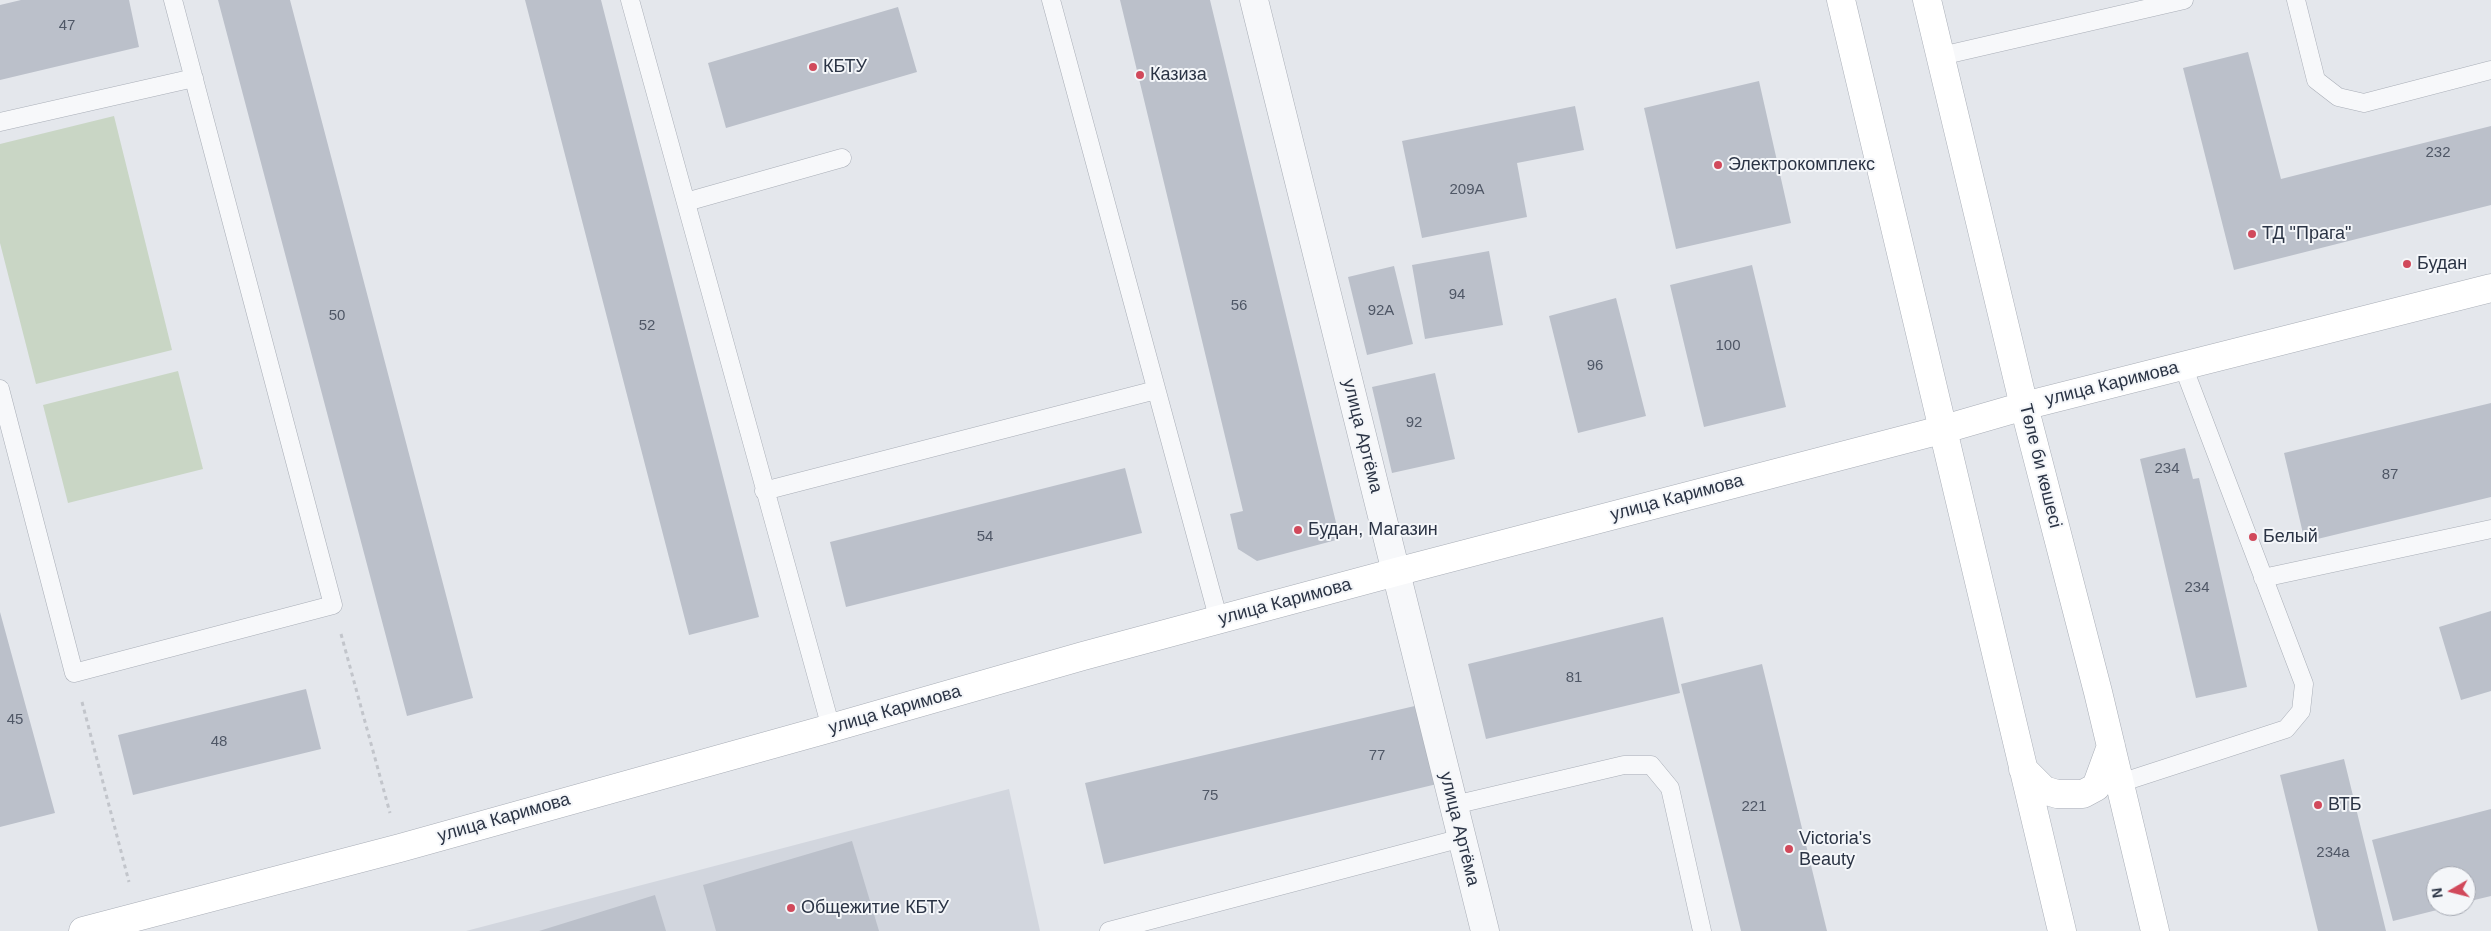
<!DOCTYPE html>
<html>
<head>
<meta charset="utf-8">
<style>
  body { margin:0 }
  #map { position:relative; width:2491px; height:931px; overflow:hidden; background:#e4e7ec; font-family:Helvetica,sans-serif }
  canvas { display:block }
  .north { position:absolute; left:2426px; top:866px; width:50px; height:50px; box-sizing:border-box; background:#f4f6f9; border:1px solid #a4a8b1; border-radius:50%; rotate:262deg; font-size:14px; font-weight:700; line-height:20px; text-align:center; color:#2b3445 }
  .north::after { content:''; display:block; margin:auto; width:18px; height:22px; background:#d1495b; clip-path:polygon(50% 0,100% 100%,50% 72%,0 100%) }
</style>
</head>
<body>
<div id="map">
<canvas width="2491" height="931"></canvas>
<div class="north">N</div>
</div>
<script>
const ctx = document.querySelector('canvas').getContext('2d');
ctx.lineJoin = 'round';
function fill(path, color) { ctx.fillStyle = color; ctx.fill(path, 'evenodd'); }
const toPath = rows => new Path2D(rows.map(r => 'M' + r).join(''));
function trace(path, color, width, dash) { ctx.strokeStyle = color; ctx.lineWidth = width; ctx.lineCap = dash ? 'butt' : 'round'; ctx.setLineDash(dash || []); ctx.stroke(path); }
function write(font, color, halo, rows, align = 'center') {
  ctx.font = font + ' Helvetica,sans-serif'; ctx.lineWidth = 4; ctx.setLineDash([]); ctx.textBaseline = 'middle'; ctx.strokeStyle = halo; ctx.fillStyle = color; for (const [text, x, y, turn = 0] of rows) {
    ctx.save(); ctx.translate(x, y); ctx.rotate((+turn || 0) * Math.PI / 180); ctx.textAlign = isNaN(turn) ? turn : align; if (halo) ctx.strokeText(text, 0, 0); ctx.fillText(text, 0, 0); ctx.restore();
  }
}
fill(toPath([
  [1009,789,1040,931,466,931]
]), '#d2d6de');
fill(toPath([
  [114,116,172,350,36,384,0,243,0,144],
  [178,371,203,469,68,503,43,405]
]), '#c9d6c5');
fill(toPath([
  [21,0,129,0,139,47,0,80,0,5],
  [218,0,290,0,473,698,407,716],
  [525,0,601,0,759,617,689,635],
  [1120,0,1210,0,1340,539,1257,561,1238,549,1230,514,1243,511],
  [898,7,917,72,726,128,708,63],
  [2248,52,2281,179,2491,126,2491,205,2234,270,2183,68],
  [1759,81,1791,223,1676,249,1644,108],
  [1575,106,1584,150,1517,163,1527,217,1422,238,1402,141],
  [1489,251,1503,325,1425,339,1412,265],
  [1752,265,1786,407,1704,427,1670,285],
  [1394,266,1413,344,1367,355,1348,277],
  [1616,298,1646,416,1578,433,1549,316],
  [1435,373,1455,459,1392,473,1372,387],
  [2491,403,2491,497,2305,542,2284,453],
  [2185,448,2193,479,2199,478,2247,687,2196,698,2140,459],
  [1125,468,1142,533,846,607,830,542],
  [2491,611,2491,691,2461,700,2439,627],
  [0,612,55,813,0,827],
  [1663,617,1680,693,1486,739,1468,664],
  [1762,664,1827,931,1741,931,1681,684],
  [306,689,321,749,133,795,118,735],
  [1419,705,1437,784,1104,864,1085,783],
  [2344,759,2386,931,2318,931,2280,775],
  [2491,809,2491,896,2466,902,2466,876,2436,876,2436,906,2449,907,2393,921,2372,840],
  [852,841,879,931,716,931,703,885],
  [655,895,666,931,539,931]
]), '#bbc0ca');
const lane = toPath([
  [630,0,831,728],
  [1051,0,1219,621],
  [2296,0,2316,80,2338,97,2364,103,2491,70],
  [1941,56,2184,0],
  [0,122,194,78],
  [686,202,842,158],
  [0,389,74,673,333,605,173,0],
  [764,491,1156,390],
  [2263,578,2491,529],
  [2120,783,2286,729,2301,711,2304,684,2183,366],
  [1454,805,1624,765,1651,765,1670,788,1702,931],
  [1109,931,1462,838]
]);
const street = toPath([
  [1254,0,1485,931]
]);
const secondary = toPath([
  [1841,0,2062,931],
  [1927,0,2024,406,2098,692,2155,931],
  [2023,769,2044,790,2057,794,2083,794,2096,787,2111,746],
  [83,931,400,848,831,728,1083,656,1396,572,1941,430,2024,406,2491,288]
]);
trace(lane, '#a9aeb7', 19);
trace(street, '#a9aeb7', 29);
trace(secondary, '#a9aeb7', 29);
trace(toPath([
  [341,634,390,813],
  [82,702,129,882]
]), '#c2c5cb', 3, [4, 4]);
trace(lane, '#f7f8fa', 18);
trace(street, '#f7f8fa', 28);
trace(secondary, '#fff', 28);
for (const [x, y, r, color] of [
  [813,67,5,"#d1495b"],
  [1140,75,5,"#d1495b"],
  [1718,165,5,"#d1495b"],
  [2252,234,5,"#d1495b"],
  [2407,264,5,"#d1495b"],
  [1298,530,5,"#d1495b"],
  [2253,537,5,"#d1495b"],
  [2318,805,5,"#d1495b"],
  [1789,849,5,"#d1495b"],
  [791,908,5,"#d1495b"]
]) { const dot = new Path2D(); dot.arc(x, y, r, 0, 2 * Math.PI); ctx.fillStyle = color; ctx.fill(dot); trace(dot, '#f4f6f9', 2); }
write('15px', '#4f5766', null, [
  ["47",67,26],
  ["232",2438,153],
  ["209А",1467,190],
  ["94",1457,295],
  ["56",1239,306],
  ["92А",1381,311],
  ["50",337,316],
  ["52",647,326],
  ["100",1728,346],
  ["96",1595,366],
  ["92",1414,423],
  ["234",2167,469],
  ["87",2390,475],
  ["54",985,537],
  ["234",2197,588],
  ["81",1574,678],
  ["45",15,720],
  ["48",219,742],
  ["77",1377,756],
  ["75",1210,796],
  ["221",1754,807],
  ["234а",2333,853]
]);
write('18px', '#2b3445', '#f4f6f9', [
  ["КБТУ",823,67],
  ["Казиза",1150,75],
  ["Электрокомплекс",1728,165],
  ["ТД \"Прага\"",2262,234],
  ["Будан",2417,264],
  ["Будан, Магазин",1308,530],
  ["Белый",2263,537],
  ["ВТБ",2328,805],
  ["Victoria's",1799,839],
  ["Beauty",1799,860],
  ["Общежитие КБТУ",801,908]
], 'left');
write('18px', '#2b3445', '#f4f6f9', [
  ["улица Каримова",2112,384,-14],
  ["улица Артёма",1362,436,76],
  ["Төле би көшесі",2040,466,76],
  ["улица Каримова",1677,498,-15],
  ["улица Каримова",1285,602,-15],
  ["улица Каримова",895,710,-16],
  ["улица Каримова",504,818,-16],
  ["улица Артёма",1459,829,76]
]);
</script>
</body>
</html>
